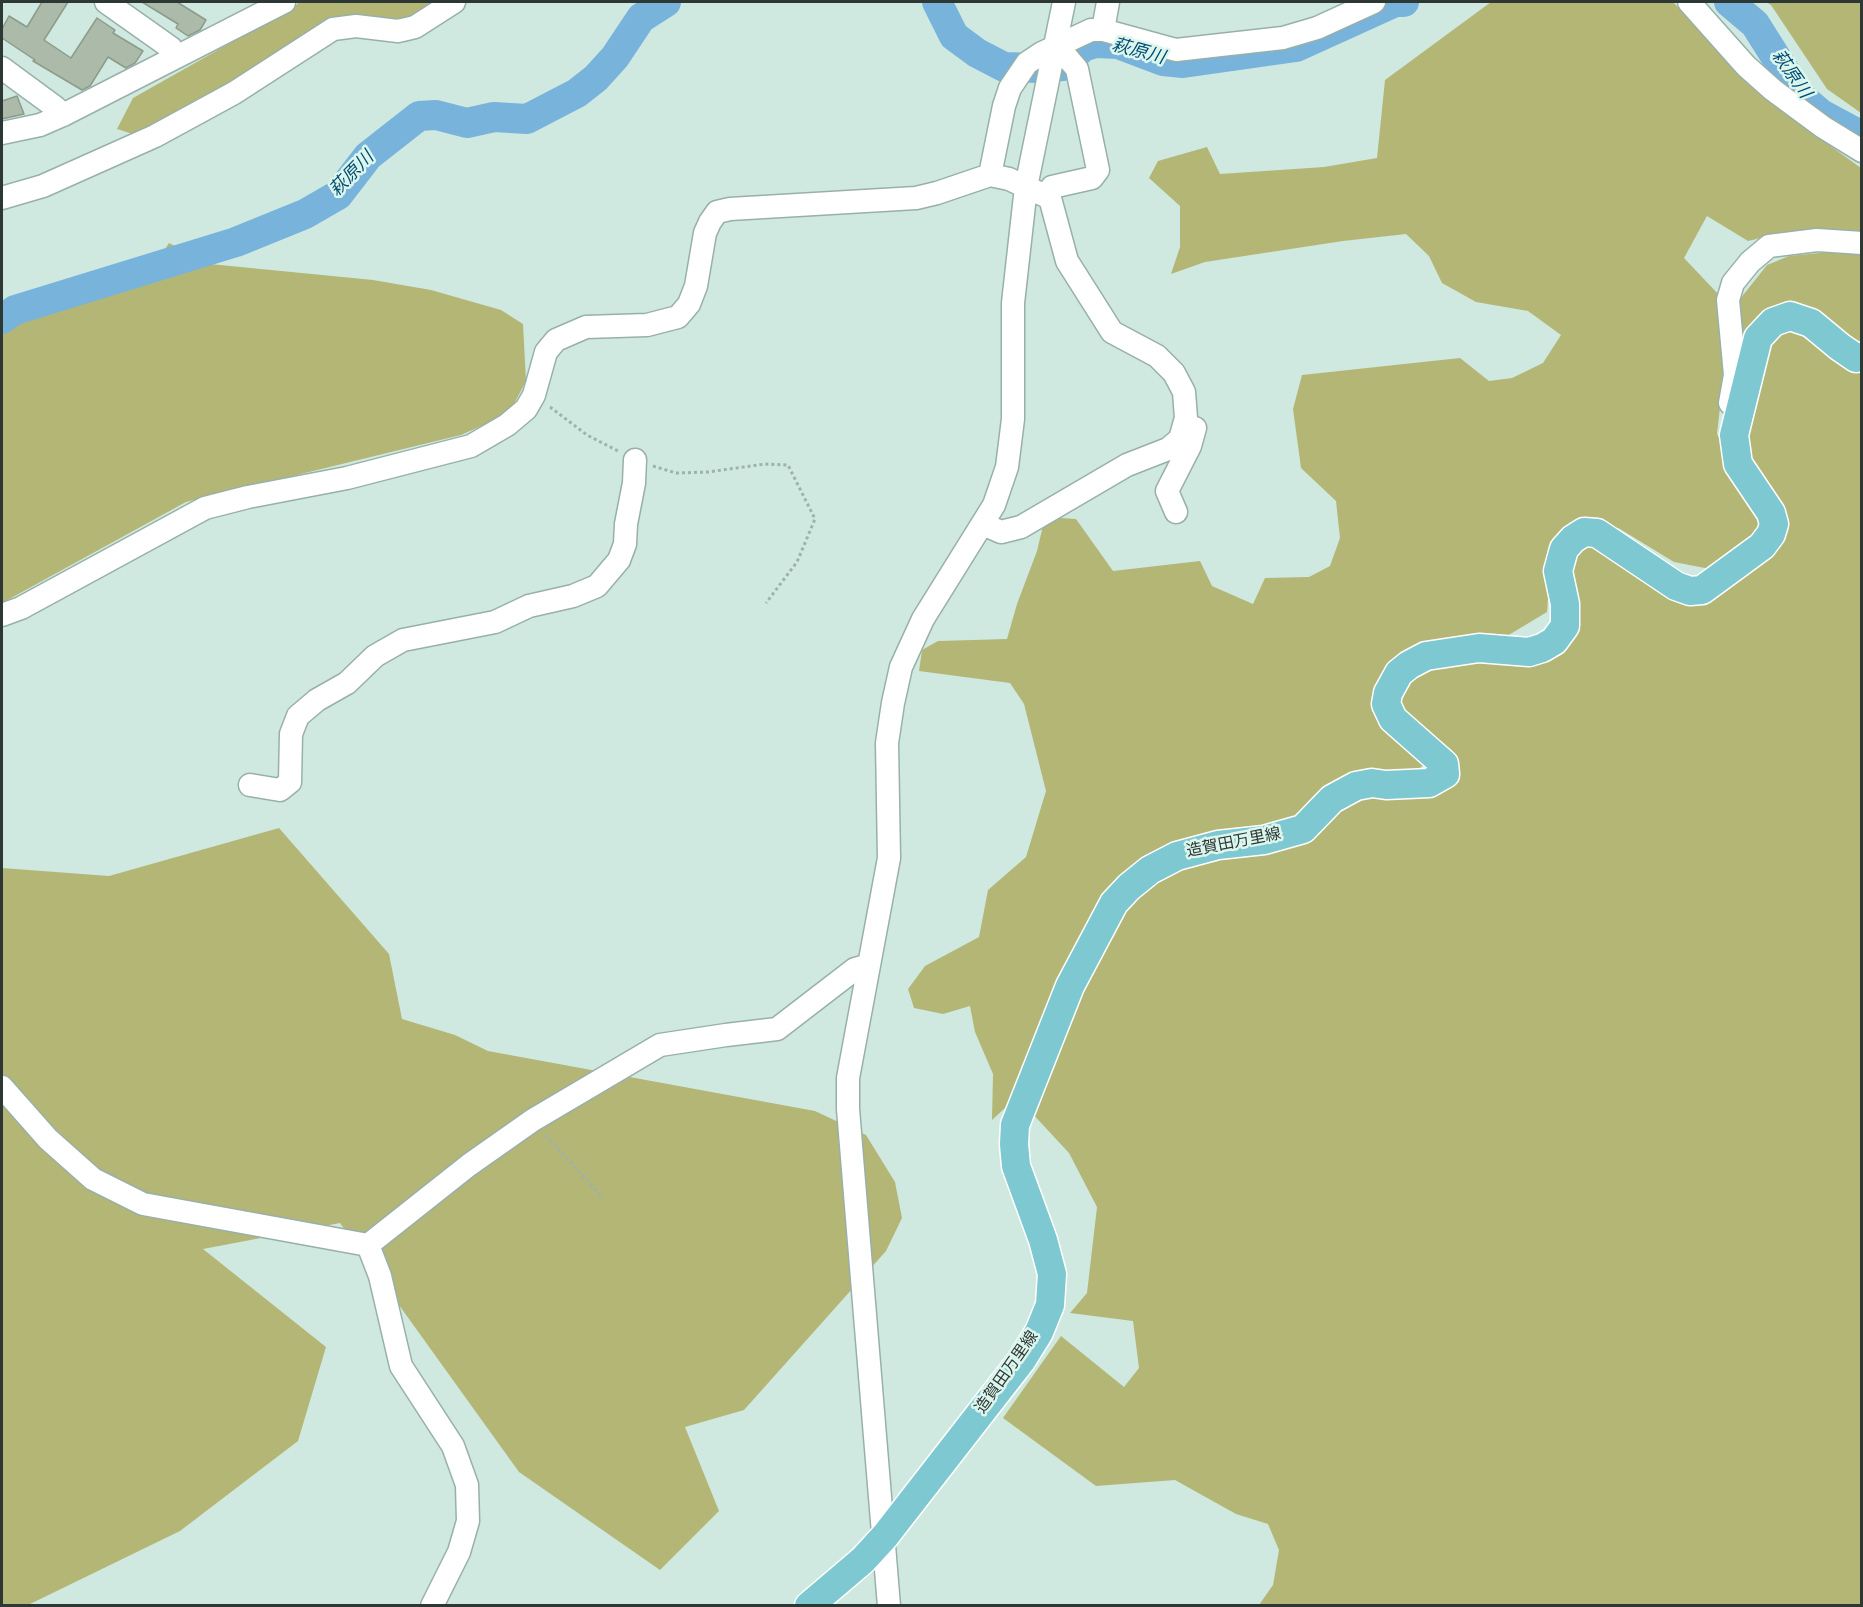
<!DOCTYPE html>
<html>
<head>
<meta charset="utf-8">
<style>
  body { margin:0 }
  #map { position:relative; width:1863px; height:1607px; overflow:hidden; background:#cfe9e1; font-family:Overpass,sans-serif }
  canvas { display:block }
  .frame { position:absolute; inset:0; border:3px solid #2d3734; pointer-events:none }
</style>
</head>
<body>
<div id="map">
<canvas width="1863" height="1607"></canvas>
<div class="frame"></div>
</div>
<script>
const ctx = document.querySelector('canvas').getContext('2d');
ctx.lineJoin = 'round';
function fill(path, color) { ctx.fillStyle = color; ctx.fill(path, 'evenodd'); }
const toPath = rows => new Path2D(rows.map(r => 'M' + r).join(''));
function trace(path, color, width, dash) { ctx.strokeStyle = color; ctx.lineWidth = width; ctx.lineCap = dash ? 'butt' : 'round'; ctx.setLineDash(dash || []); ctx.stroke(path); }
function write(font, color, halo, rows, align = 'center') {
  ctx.font = font + ' Overpass,"Noto Sans JP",sans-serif'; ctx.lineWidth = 5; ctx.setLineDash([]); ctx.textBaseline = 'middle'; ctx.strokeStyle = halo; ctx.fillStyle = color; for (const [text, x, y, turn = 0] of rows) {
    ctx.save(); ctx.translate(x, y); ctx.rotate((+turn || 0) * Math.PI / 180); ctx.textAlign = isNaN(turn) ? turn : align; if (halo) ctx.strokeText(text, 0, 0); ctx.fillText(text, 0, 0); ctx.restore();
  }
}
fill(toPath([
  [299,2,448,2,416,22,338,23,136,135,117,129,133,98,294,7],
  [1491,2,1673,2,1732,63,1790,117,1861,168,1861,234,1777,234,1748,241,1707,216,1684,258,1720,296,1723,381,1717,434,1761,510,1762,536,1710,569,1674,562,1620,529,1600,522,1551,557,1547,612,1497,642,1421,648,1378,706,1426,763,1415,772,1296,824,1134,870,1016,1098,992,1120,993,1074,975,1032,970,1006,943,1014,914,1008,908,989,925,966,979,937,988,890,1026,857,1046,791,1024,704,1010,683,919,671,922,650,938,641,1007,639,1017,604,1037,551,1045,517,1076,519,1113,571,1200,561,1212,586,1253,604,1265,578,1309,577,1330,566,1340,538,1336,501,1301,468,1293,409,1302,375,1460,358,1489,381,1512,378,1543,363,1561,335,1528,311,1476,302,1442,283,1429,256,1406,234,1343,241,1205,262,1171,274,1180,247,1180,206,1149,178,1158,161,1207,147,1220,174,1324,167,1377,158,1385,80],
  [1766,2,1861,2,1861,113,1827,89,1771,5],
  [169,243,210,264,373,280,431,290,501,310,523,324,526,381,514,404,499,418,461,435,186,502,2,603,2,316,44,287,146,279],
  [1861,249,1861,341,1852,341,1818,314,1785,302,1769,312,1747,351,1737,338,1740,299,1767,265,1789,256],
  [1790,323,1861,364,1861,1605,1259,1605,1273,1585,1279,1550,1268,1524,1236,1514,1175,1480,1096,1486,1003,1418,1061,1336,1124,1387,1139,1368,1133,1321,1070,1313,1087,1293,1097,1207,1069,1153,1029,1110,1120,907,1154,877,1336,804,1439,784,1392,703,1412,670,1545,654,1564,571,1586,538,1673,592,1767,551,1744,462,1764,341],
  [279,828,389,954,402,1019,455,1035,488,1051,815,1111,866,1135,895,1182,902,1218,886,1251,744,1410,685,1427,719,1511,660,1570,519,1472,340,1223,203,1249,326,1347,298,1441,180,1531,28,1605,2,1605,2,868,109,876]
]), '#b4b676');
trace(toPath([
  [937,2,954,36,977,53,1004,67,1038,68,1063,66,1083,47,1095,43,1118,44,1163,61,1183,63,1296,47,1395,2,1404,2],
  [1729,2,1755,24,1801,97,1821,114,1862,136],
  [2,319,15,310,236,242,305,214,338,195,368,156,419,116,436,115,467,123,494,117,527,119,577,93,596,78,615,57,641,18,666,2]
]), '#78b3dc', 30);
const building = toPath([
  [42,2,68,2,44,40,71,58,97,18,115,30,113,33,143,51,135,63,126,68,108,57,90,86,82,90,33,61,35,60,2,38,2,29,9,16,27,27,42,2],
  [142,2,177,2,206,20,200,30,188,36,176,28,178,24,142,2],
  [17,96,24,114,2,119,2,101,17,96]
]);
fill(building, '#abbaa9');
trace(building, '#8c9b8a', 1.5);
const minor = toPath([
  [106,2,171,48,176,56],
  [1689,2,1746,66,1773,90,1823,127,1862,151],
  [1103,30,1108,2],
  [2,68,55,107,63,115],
  [2,133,40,125,63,115,284,2],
  [1047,195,1052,187,1092,178,1098,170,1077,69,1066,56,1054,48],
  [2,198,43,186,155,136,234,93,333,29,356,26,398,31,415,27,454,2],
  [1730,403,1735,375,1728,300,1733,283,1750,262,1769,246,1817,240,1862,243],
  [1176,512,1167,491,1190,446,1195,428],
  [983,524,1001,532,1021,527,1127,465,1168,449,1180,439,1186,418,1184,392,1174,373,1157,356,1112,332,1067,261,1050,198,1009,179,990,175],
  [2,615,21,608,205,508,248,497,347,478,471,446,507,425,526,409,534,395,546,352,556,340,586,327,647,325,678,317,689,304,696,286,705,233,710,222,717,212,730,209,916,198,937,193,990,175,1004,106,1010,88,1027,63,1042,53,1091,30,1103,30,1176,50,1283,38,1317,28,1374,2],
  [250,785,280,790,290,782,291,734,298,716,317,700,347,683,375,656,403,640,495,622,529,606,573,596,597,586,619,560,625,544,626,524,634,483,635,460],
  [2,1087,48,1139,93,1179,143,1204,368,1245,469,1165,533,1120,660,1045,726,1035,777,1029,855,969,869,965],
  [368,1245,380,1276,401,1366,453,1446,467,1485,468,1521,459,1552,432,1606],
  [889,1606,848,1109,848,1078,889,858,887,743,893,703,901,667,923,619,994,505,1007,467,1013,419,1013,303,1026,187,1064,2]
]);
const major = toPath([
  [809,1606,863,1560,885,1536,1021,1361,1039,1332,1050,1305,1052,1274,1043,1240,1016,1166,1014,1144,1015,1125,1070,986,1114,903,1129,887,1150,870,1177,856,1218,845,1264,840,1303,829,1332,799,1356,786,1372,783,1386,785,1429,783,1445,774,1444,764,1393,719,1386,704,1388,693,1399,673,1409,665,1426,656,1479,648,1529,652,1542,648,1554,641,1565,626,1565,604,1558,571,1564,549,1573,539,1584,532,1597,533,1676,586,1690,591,1702,590,1762,546,1771,534,1774,524,1771,513,1738,464,1734,435,1758,338,1773,322,1790,316,1811,323,1840,347,1856,358,1862,357]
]);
trace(minor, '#98b0a9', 25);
trace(major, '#fff', 31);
trace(toPath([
  [550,407,587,435,620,452],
  [653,466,676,473,708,472,765,464,788,465,815,519,797,562,766,603],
  [546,1135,603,1198]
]), '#9db2ab', 3, [3, 3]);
trace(minor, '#fff', 22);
trace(major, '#7dc8d1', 28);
write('16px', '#2d3734', '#dcf6ee', [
  ["造賀田万里線",1234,844,-11],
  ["造賀田万里線",1008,1373,-55]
]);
write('italic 18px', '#004d74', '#dcf6ee', [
  ["萩原川",1138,53,15],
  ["萩原川",1790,75,55],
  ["萩原川",353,175,-46]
]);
</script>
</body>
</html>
